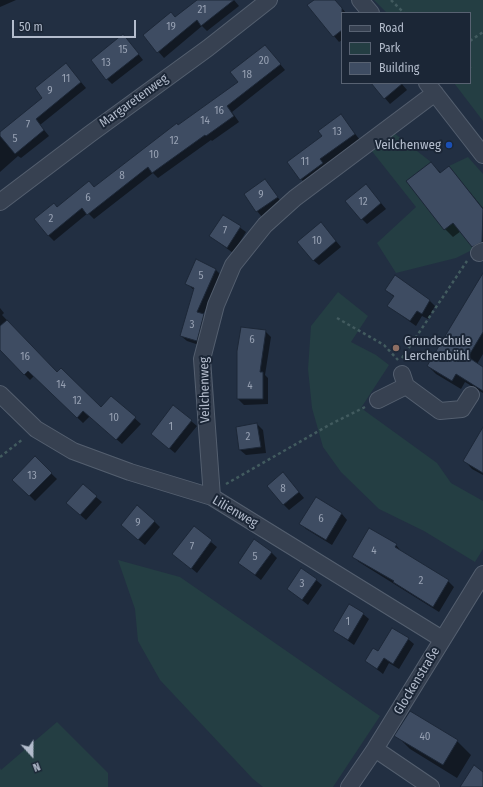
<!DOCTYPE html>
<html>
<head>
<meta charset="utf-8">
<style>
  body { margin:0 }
  #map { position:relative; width:483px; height:787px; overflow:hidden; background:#222f42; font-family:"Fira Sans Condensed",sans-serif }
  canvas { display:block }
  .legend { position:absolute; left:341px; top:12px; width:130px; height:72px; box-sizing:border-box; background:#1b2636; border:1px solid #586272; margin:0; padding:5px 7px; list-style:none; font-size:12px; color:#b3bccc }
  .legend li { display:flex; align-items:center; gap:8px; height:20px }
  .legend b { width:20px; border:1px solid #586272 }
  .north { position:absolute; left:12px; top:735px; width:40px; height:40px; -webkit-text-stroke:3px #1b2636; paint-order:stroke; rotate:159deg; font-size:11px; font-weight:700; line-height:16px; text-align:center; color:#b3bccc }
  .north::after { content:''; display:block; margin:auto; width:14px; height:18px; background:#b3bccc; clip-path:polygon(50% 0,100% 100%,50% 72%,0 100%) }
  .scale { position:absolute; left:12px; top:20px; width:124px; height:18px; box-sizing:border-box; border:2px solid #b3bccc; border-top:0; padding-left:5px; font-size:12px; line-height:14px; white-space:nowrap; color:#b3bccc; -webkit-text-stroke:3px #1b2636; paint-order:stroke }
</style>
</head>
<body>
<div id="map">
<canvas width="483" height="787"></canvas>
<ul class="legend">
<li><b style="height:5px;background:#374151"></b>Road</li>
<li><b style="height:11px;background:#243e43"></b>Park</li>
<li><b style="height:11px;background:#3e4c62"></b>Building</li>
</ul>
<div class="north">N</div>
<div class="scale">50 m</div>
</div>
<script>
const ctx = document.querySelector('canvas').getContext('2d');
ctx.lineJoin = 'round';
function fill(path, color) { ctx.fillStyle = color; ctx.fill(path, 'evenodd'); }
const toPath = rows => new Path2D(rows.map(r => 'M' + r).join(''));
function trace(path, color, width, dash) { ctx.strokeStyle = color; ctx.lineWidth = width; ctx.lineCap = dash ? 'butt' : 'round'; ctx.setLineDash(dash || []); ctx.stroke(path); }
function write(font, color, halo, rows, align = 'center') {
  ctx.font = font + ' "Fira Sans Condensed",sans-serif'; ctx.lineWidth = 4; ctx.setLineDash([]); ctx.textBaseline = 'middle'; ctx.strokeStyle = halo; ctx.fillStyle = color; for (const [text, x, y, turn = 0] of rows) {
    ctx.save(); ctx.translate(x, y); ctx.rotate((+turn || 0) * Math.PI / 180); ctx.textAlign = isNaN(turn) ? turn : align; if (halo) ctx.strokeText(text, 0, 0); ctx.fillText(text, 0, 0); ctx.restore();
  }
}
fill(toPath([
  [374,0,483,0,483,121,454,83,470,83,470,13,387,13],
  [394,133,431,162,406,181,444,229,453,223,474,249,456,258,396,273,377,243,416,207,371,150],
  [468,157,483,174,483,209,449,166],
  [338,292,368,316,351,342,376,355,389,365,361,408,437,463,451,483,483,501,483,549,475,562,424,531,379,509,341,472,323,447,312,408,308,369,311,326],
  [118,560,180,577,380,716,333,787,263,787,253,779,160,680,138,641,135,609],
  [57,722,108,773,108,787,0,787,0,768,1,770]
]), '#243e43');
fill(toPath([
  [0,0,16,0,0,7],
  [199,0,234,0,239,6,207,31,202,26,164,58,144,35,175,18],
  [316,0,335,0,346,13,342,13,342,40,339,42,334,36],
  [128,41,143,60,112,84,107,79],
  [265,46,285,70,232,112,239,122,212,141,211,140,158,178,153,173,94,219,88,213,54,241,48,235,58,208,95,188,240,82],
  [71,70,86,88,40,125,49,136,21,158,18,156,0,172,0,133,44,98],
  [372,83,401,83,407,90,390,104],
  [341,116,360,140,325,165,328,169,306,184,301,179,324,137],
  [431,163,441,173,449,167,483,208,483,254,481,254,473,246,461,231,453,237,445,229],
  [265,180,282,203,262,217,257,211],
  [371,191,386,209,367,224,362,219],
  [224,216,246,232,233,253,210,236],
  [326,229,341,247,319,265,313,260],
  [196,261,216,270,221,275,203,315,209,320,202,346,187,341,181,336,194,290,186,283],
  [483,275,483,354,477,364,483,368,483,393,465,382,461,389,436,374,428,366],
  [386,290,429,300,435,306,428,319,422,316,416,326,388,306,394,297],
  [0,308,4,313,2,315,57,373,101,408,111,397,141,424,122,444,90,416,83,423,34,376,30,380,0,350],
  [265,331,271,337,265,375,268,378,268,404,244,405,238,399],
  [191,421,197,426,175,453,152,434],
  [257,424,263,430,266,453,246,455,240,450],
  [483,429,483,475,472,469,464,460],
  [35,458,57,479,35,501,14,480],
  [288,479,304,498,289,510,284,505],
  [96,497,102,502,86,520,67,503],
  [316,498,342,514,347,520,332,545,306,529,301,524],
  [154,521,160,527,145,545,127,530],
  [194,528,217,547,197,573,174,554],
  [396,545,401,551,400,552,448,581,454,587,439,612,359,562,354,557],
  [271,552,277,558,261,580,239,563],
  [316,580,322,585,308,605,288,589],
  [363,614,369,619,354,645,334,631],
  [408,639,414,644,399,669,389,663,383,674,366,661,379,652],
  [396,735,457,741,471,755,457,778,410,749]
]), '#0007');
const building = toPath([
  [197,0,234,0,201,26,197,20,157,53,143,35,171,12,175,17,197,0],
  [314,0,335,0,342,8,342,30,333,37,307,5,314,0],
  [123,34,139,54,106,80,91,60,123,34],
  [265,45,281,64,227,106,234,116,206,136,205,135,152,173,148,167,87,215,82,208,48,236,34,219,54,203,57,207,89,181,94,187,177,123,178,125,238,82,230,72,265,45],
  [66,63,81,82,36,119,44,130,15,154,0,136,0,132,42,98,35,88,66,63],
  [371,83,403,83,384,99,371,83],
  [341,114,355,134,320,159,323,163,300,180,287,162,322,136,318,131,341,114],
  [431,162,440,173,449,166,483,209,482,242,472,247,453,223,444,230,406,181,431,162],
  [265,179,278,197,256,212,244,194,265,179],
  [366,184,381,203,361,220,345,201,366,184],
  [223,215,241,226,227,248,209,236,223,215],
  [321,222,336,241,313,261,297,242,321,222],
  [196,259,216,269,197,312,204,314,197,341,180,336,194,288,185,284,196,259],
  [483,273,483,332,468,357,483,367,483,391,456,374,452,381,427,366,483,273],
  [395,275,430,300,422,314,417,311,410,321,387,306,394,296,385,290,395,275],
  [7,320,57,372,61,368,101,407,111,396,136,417,116,440,83,411,77,418,28,371,24,375,0,350,0,326,7,320],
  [241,327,266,330,260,372,263,372,263,399,237,399,237,351,241,327],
  [173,405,192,420,169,449,151,434,173,405],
  [257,423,261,447,239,450,236,427,257,423],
  [483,427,483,473,463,461,483,427],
  [35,456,52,473,29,496,12,480,35,456],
  [283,472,299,492,283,505,267,486,283,472],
  [83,484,97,496,80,515,66,503,83,484],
  [316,497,342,513,326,540,299,524,316,497],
  [137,505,155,521,138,540,121,525,137,505],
  [194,526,212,540,191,569,172,554,194,526],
  [369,528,397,544,395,547,449,580,433,607,393,582,394,581,352,557,369,528],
  [254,539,272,552,255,575,238,563,254,539],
  [301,568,317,579,302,600,287,589,301,568],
  [349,604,364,613,348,640,333,631,349,604],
  [392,628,409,638,393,664,384,658,377,669,365,661,373,648,378,651,392,628],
  [410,711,458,740,443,765,394,736,410,711],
  [474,765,483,772,483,787,460,787,474,765]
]);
fill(building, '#3e4c62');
trace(building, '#1d2838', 1);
const street = toPath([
  [360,0,371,13],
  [427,83,483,155],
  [0,202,90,134,208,48,269,0],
  [479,253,483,251],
  [402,374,406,386,440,411,462,409,471,395],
  [0,394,36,429,73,451,130,472,212,497,442,639],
  [378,400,406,386],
  [212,497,202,359,216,305,233,265,265,225,295,198,435,93],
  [375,749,431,787],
  [349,787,375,749,483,574]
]);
trace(street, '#545f6f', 18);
trace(toPath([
  [391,0,404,13],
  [470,41,483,32],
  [470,67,470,68],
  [337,318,384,345,398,360],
  [402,358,467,261],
  [0,457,23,439],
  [226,484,331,424,365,407]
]), '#425b5f', 2.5, [3, 3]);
trace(street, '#374151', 16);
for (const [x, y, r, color] of [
  [449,145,4,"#1a4fb4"],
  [396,348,4,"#8d6e63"]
]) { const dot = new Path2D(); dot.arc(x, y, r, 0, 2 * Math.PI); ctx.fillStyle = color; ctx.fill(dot); trace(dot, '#1b2636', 1.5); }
write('11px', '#96a0b2', null, [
  ["21",202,10],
  ["19",171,27],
  ["15",123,50],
  ["20",264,61],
  ["13",106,63],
  ["18",247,75],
  ["11",66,79],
  ["9",50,91],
  ["16",219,111],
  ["14",205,121],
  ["7",28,125],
  ["13",337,132],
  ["5",15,139],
  ["12",174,141],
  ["10",154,155],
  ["11",305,162],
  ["8",122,176],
  ["9",261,195],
  ["6",88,198],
  ["12",363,202],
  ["2",51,219],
  ["7",225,231],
  ["10",317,241],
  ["5",201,276],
  ["3",192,325],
  ["6",252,340],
  ["16",25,357],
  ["14",61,385],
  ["4",250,386],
  ["12",77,401],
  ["10",114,418],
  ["1",171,427],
  ["2",248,437],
  ["13",32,476],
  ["8",283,489],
  ["6",321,519],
  ["9",138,523],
  ["7",192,547],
  ["4",374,551],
  ["5",255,557],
  ["2",421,581],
  ["3",302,584],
  ["1",348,622],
  ["40",425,737]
]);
write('13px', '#b3bccc', '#1b2636', [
  ["Margaretenweg",134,101,-36],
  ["Veilchenweg",205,390,-91],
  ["Lilienweg",235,512,30],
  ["Glockenstraße",417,681,-59]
]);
write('13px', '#b3bccc', '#1b2636', [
  ["Veilchenweg",441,145],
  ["Grundschule",404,341,"left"],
  ["Lerchenbühl",404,356,"left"]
], 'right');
</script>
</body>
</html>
